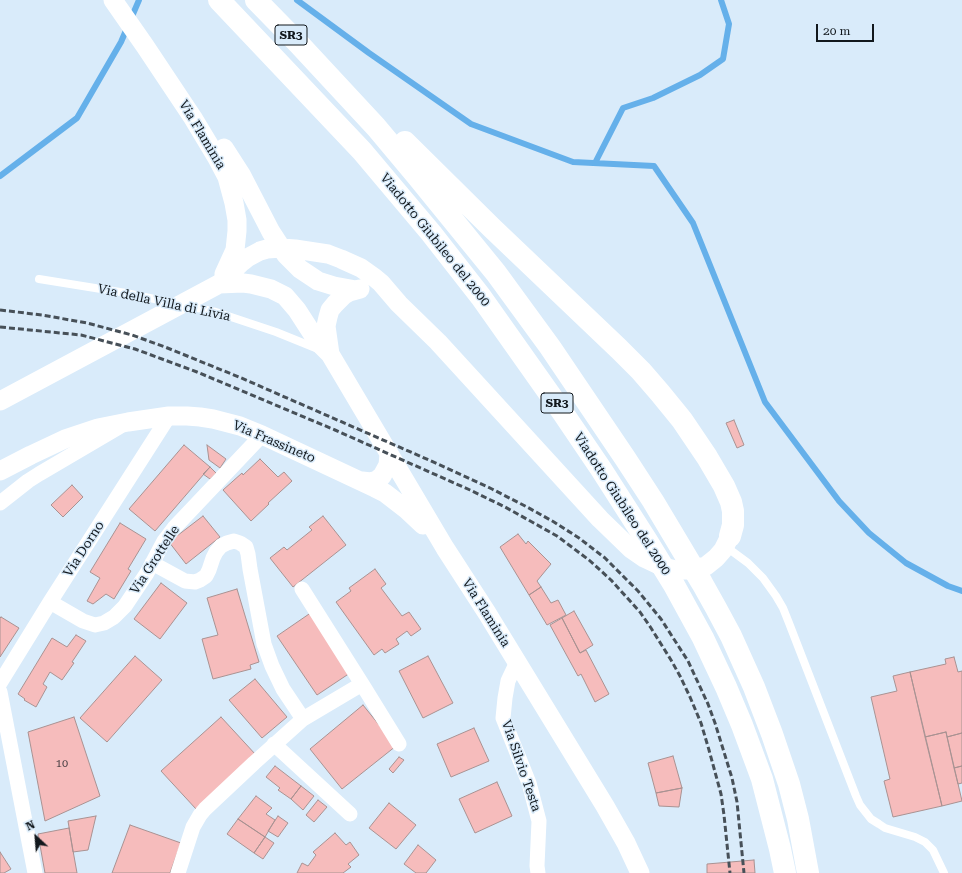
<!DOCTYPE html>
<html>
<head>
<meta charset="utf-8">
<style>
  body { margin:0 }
  #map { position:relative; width:962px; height:873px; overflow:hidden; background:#d9ebfa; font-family:"Roboto Serif",serif }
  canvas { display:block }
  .north { position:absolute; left:16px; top:817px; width:40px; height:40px; -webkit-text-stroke:3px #d9ebfa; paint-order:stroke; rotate:334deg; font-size:11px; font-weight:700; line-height:16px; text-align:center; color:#12181d }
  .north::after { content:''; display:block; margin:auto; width:14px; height:18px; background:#12181d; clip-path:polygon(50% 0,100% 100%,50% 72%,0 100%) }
  .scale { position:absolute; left:816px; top:24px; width:58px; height:18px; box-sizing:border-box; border:2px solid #12181d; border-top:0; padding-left:5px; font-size:12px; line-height:14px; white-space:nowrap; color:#12181d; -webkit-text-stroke:3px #d9ebfa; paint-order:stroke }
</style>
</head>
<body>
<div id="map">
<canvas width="962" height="873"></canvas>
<div class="north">N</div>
<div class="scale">20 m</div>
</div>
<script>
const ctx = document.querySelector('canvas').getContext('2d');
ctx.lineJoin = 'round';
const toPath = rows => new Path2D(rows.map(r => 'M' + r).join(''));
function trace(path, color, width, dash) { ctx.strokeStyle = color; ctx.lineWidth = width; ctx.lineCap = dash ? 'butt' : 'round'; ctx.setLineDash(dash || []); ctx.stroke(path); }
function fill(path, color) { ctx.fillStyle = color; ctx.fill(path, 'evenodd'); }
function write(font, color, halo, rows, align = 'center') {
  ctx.font = font + ' "Roboto Serif",serif'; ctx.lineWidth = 3; ctx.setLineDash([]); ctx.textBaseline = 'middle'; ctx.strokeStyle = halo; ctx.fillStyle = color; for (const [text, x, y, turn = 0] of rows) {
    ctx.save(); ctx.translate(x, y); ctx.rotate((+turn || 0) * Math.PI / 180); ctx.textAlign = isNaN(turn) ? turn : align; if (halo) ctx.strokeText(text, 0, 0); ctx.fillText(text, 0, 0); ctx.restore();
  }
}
trace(toPath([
  [297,0,369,53,471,124,573,162,654,166,693,223,765,402,839,501,869,533,906,563,948,586,962,591],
  [595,163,623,108,653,98,700,75,723,59,729,24,721,0],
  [0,176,77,118,121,42,139,0]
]), '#65b0ea', 6);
const building = toPath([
  [734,420,744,445,737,448,726,423,734,420],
  [184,445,210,467,155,531,129,509,184,445],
  [207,445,226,459,220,468,209,460,207,445],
  [260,459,278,477,284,472,292,481,268,503,269,504,251,521,223,490,242,473,243,475,260,459],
  [210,467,216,473,210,479,203,474,210,467],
  [72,485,83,497,63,517,51,505,72,485],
  [203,516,220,537,186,564,169,542,203,516],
  [323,516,346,545,293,587,270,558,284,547,287,550,312,530,309,527,323,516],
  [120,523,146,539,128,569,131,571,114,599,106,594,93,604,87,601,100,578,90,572,120,523],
  [518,534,526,544,528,541,551,564,537,581,541,587,529,595,500,547,518,534],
  [375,569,386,584,381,588,402,616,409,612,421,629,411,636,407,631,396,639,399,644,385,653,382,649,374,655,336,602,351,591,349,588,375,569],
  [161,583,187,603,160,639,134,619,161,583],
  [541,587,551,603,558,600,566,615,547,625,529,595,541,587],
  [237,589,259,662,250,665,251,669,213,679,202,639,218,635,207,598,237,589],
  [574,611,593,645,580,653,562,618,574,611],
  [312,612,353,671,317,695,277,636,312,612],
  [1,617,19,628,0,657,0,618,1,617],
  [562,618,580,653,586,650,609,694,595,702,581,674,578,676,550,625,562,618],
  [76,635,86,641,72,662,74,663,62,680,50,672,43,684,47,687,36,707,24,700,25,699,18,694,52,638,67,647,76,635],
  [135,656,162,680,107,742,80,718,135,656],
  [428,656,453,703,423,718,399,671,428,656],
  [954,657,958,672,962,671,962,733,947,737,946,732,925,737,910,672,946,664,945,659,954,657],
  [910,672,942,806,893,817,884,781,890,779,871,697,897,691,893,676,910,672],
  [255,679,287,717,262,738,229,700,255,679],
  [363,705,396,746,342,789,310,749,363,705],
  [74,717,100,796,45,821,28,732,74,717],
  [221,717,256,755,196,809,161,771,221,717],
  [474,728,489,761,451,777,437,744,474,728],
  [946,732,962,801,942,806,925,737,946,732],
  [962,733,962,766,954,768,947,737,962,733],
  [673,756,682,788,656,793,648,763,673,756],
  [399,757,404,760,393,773,389,769,399,757],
  [275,766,301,786,291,799,278,790,280,788,266,777,275,766],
  [962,766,962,783,958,784,954,768,962,766],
  [497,782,512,816,475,833,459,799,497,782],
  [301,786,314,796,303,810,291,799,301,786],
  [682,788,679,807,659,806,656,793,682,788],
  [256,796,272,808,266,814,275,820,265,837,238,819,256,796],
  [318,800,327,807,314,822,306,815,318,800],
  [389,803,416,825,396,849,369,828,389,803],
  [96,816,88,850,73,852,68,821,96,816],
  [278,816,288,823,278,837,268,831,278,816],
  [238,819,265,837,254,853,227,834,238,819],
  [130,825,181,843,170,873,112,873,130,825],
  [69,828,77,873,45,873,38,834,69,828],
  [335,833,346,845,350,842,359,855,348,864,351,867,343,873,297,873,302,863,308,866,316,855,313,852,335,833],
  [265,837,274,843,263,859,254,853,265,837],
  [418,845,436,860,426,873,416,873,404,864,418,845],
  [0,852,11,869,4,873,0,873,0,852],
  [754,860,755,873,707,873,707,864,754,860]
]);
fill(building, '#f6bcbc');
trace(building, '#a99292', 1);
trace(toPath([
  [39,279,126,293,216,312,276,332,318,349],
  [725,546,748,563,763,578,776,596,783,608,789,623,856,796,860,805,871,819,879,824,885,828,915,837,925,842,933,850,944,873]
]), '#fff', 8);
trace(toPath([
  [0,503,28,481,39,474,119,427],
  [152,563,185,581,195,582,200,580,206,576,209,570,213,558,216,552,221,546,227,543,234,541,240,543,246,547,248,554,250,569,264,644,272,666,283,689,303,719],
  [302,589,362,684],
  [50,602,83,621,95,625,104,623,114,617,125,606,147,573,164,541,174,528,262,435],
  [517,662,508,681,505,698,503,718,529,783,539,821,537,866,538,873],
  [0,683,50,602,169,416],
  [0,692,35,873],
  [274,744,350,814],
  [178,873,193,827,200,815,205,809,254,763,303,719,362,684,399,744]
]), '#fff', 15);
trace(toPath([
  [113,0,145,46,193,118,217,158,227,177,234,203,237,220,237,231,235,250,224,274],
  [224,148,242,176,271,232,286,255,300,269,318,281,334,286,356,290],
  [219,284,242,262,247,258,260,251,267,249,282,248,295,249,328,254,341,259,361,268,375,278,381,283,399,304,438,342,600,519,631,549,644,558,663,567,676,570,691,570,706,566,716,558,723,550,730,536],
  [330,354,326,326,328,317,330,310,335,304,344,295,349,292,360,289],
  [0,401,219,284,243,283,251,284,271,289,285,296,297,310,317,341,330,354,445,548,487,613,605,806,626,843,640,873],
  [0,471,31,455,65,439,98,428,128,422,169,416,187,416,200,417,213,419,240,426,262,435,375,488,385,493,407,510,423,525],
  [362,481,371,482,377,480,382,476,388,465,389,454]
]), '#fff', 19);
trace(toPath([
  [219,0,362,151,431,233,481,297,563,413,601,469,647,541,674,585,703,638,726,687,742,725,762,779,780,849,785,873],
  [256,0,298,43,376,127,417,176,496,273,550,347,625,458,653,501,702,583,716,608,731,636,754,687,772,734,789,784,798,819,808,873],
  [405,142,492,228,619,349,641,371,660,393,682,420,707,457,724,486,731,502,733,511,733,525,730,536]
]), '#fff', 22);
trace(toPath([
  [0,310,42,315,87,323,132,335,165,347,239,377,438,464,492,489,527,507,554,522,579,538,605,558,638,591,661,619,688,661,708,704,715,723,732,778,737,802,744,873],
  [0,327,81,335,135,349,197,372,335,430,470,490,505,507,532,522,557,536,589,560,611,580,640,612,651,628,671,660,680,676,690,697,701,723,709,750,721,794,724,815,730,873]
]), '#475058', 3, [6, 3]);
write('11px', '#4b4145', null, [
  ["10",62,764]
]);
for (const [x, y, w] of [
  [291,35,32],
  [557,403,32]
]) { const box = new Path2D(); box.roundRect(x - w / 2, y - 10, w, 20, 3); ctx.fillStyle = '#d9ebfa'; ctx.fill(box); trace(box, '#12181d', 1); }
write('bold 12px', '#12181d', null, [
  ["SR3",291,35],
  ["SR3",557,403]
]);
write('13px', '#12181d', '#d9ebfa', [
  ["Via Flaminia",202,135,59],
  ["Viadotto Giubileo del 2000",435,240,51],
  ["Via della Villa di Livia",164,303,12],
  ["Via Frassineto",274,442,23],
  ["Viadotto Giubileo del 2000",622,504,57],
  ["Via Dorno",84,549,-57],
  ["Via Grottelle",155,560,-57],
  ["Via Flaminia",486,613,58],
  ["Via Silvio Testa",521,766,71]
]);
</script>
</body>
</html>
